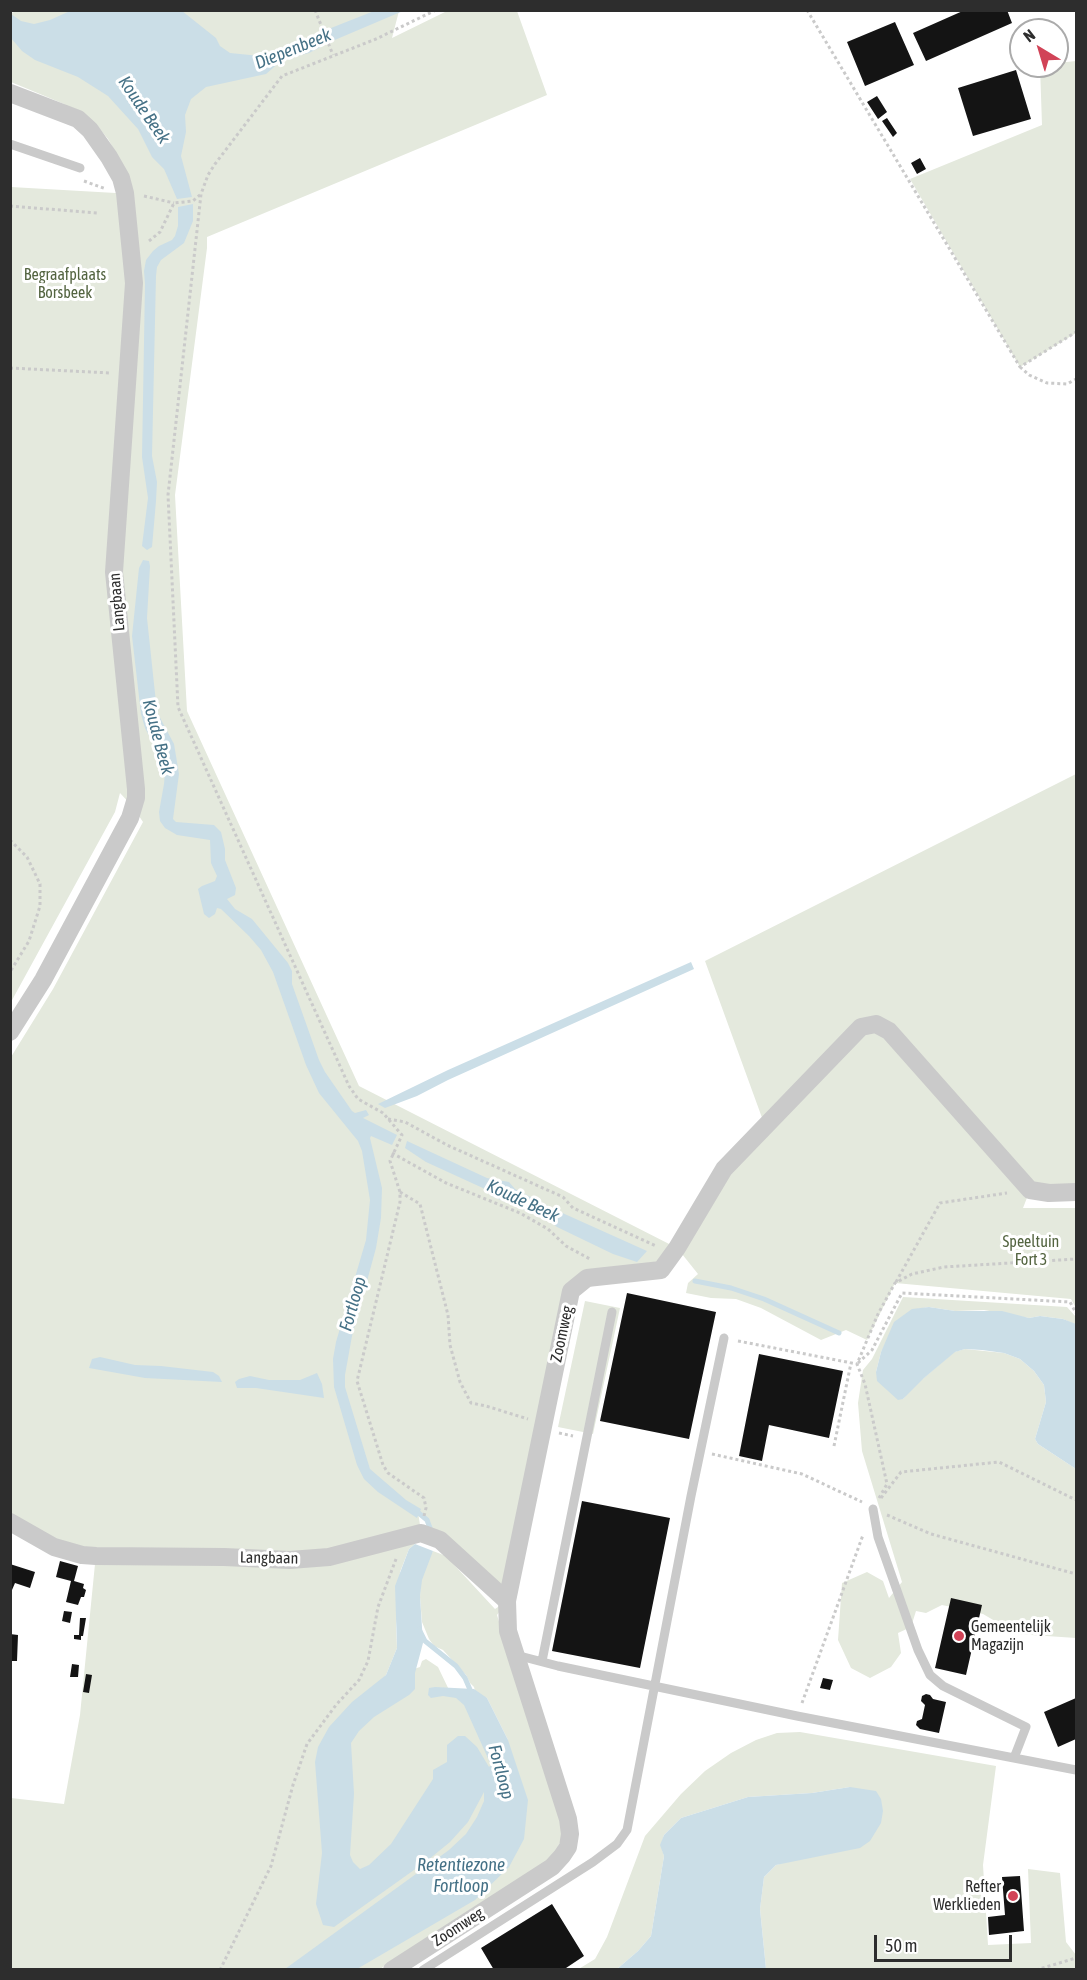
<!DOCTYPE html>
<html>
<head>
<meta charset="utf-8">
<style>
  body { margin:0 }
  #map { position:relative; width:1087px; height:1980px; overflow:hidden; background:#fff; font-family:"Asap Condensed",sans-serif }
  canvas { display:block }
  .frame { position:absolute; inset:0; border:12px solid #2d2d2d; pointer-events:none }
  .north { position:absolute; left:1009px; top:18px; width:60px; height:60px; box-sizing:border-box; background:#fff; border:2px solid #ababab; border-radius:50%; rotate:322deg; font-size:16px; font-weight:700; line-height:24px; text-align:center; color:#2d2d2d }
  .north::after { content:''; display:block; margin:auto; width:21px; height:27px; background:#d14357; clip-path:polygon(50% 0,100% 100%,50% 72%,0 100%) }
  .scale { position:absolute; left:874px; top:1935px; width:138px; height:27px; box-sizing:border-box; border:3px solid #2d2d2d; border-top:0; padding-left:8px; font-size:18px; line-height:21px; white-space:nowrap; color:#2d2d2d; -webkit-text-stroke:4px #fff; paint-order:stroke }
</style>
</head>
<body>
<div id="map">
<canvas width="1087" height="1980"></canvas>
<div class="frame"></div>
<div class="north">N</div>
<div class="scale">50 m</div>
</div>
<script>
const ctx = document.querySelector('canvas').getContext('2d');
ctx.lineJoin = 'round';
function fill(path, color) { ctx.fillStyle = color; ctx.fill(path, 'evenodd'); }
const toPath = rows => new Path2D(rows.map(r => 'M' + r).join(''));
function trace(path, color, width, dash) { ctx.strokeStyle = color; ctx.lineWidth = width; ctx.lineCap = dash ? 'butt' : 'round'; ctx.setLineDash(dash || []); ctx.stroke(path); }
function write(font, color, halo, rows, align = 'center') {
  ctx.font = font + ' "Asap Condensed",sans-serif'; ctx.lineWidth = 6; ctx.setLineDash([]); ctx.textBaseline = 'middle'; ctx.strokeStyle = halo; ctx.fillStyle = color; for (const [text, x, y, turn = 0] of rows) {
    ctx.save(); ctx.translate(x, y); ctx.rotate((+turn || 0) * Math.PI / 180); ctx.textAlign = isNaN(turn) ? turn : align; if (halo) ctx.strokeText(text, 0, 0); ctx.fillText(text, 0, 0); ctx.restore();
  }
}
fill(toPath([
  [21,10,399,11,392,38,447,11,517,11,547,95,207,237,207,248,175,495,187,711,359,1086,677,1248,765,1126,705,961,1076,774,1076,1192,1030,1190,1023,1208,1076,1208,1076,1308,1071,1299,895,1283,867,1340,846,1330,821,1340,761,1308,736,1299,711,1298,686,1293,688,1283,698,1274,678,1249,661,1270,571,1291,507,1601,497,1615,534,1736,556,1799,563,1837,551,1860,380,1969,11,1969,11,1798,64,1804,80,1715,95,1564,11,1522,11,1057,53,989,143,822,133,807,120,793,115,812,11,1002,11,187,133,194,119,158,108,139,95,123,64,104,11,82,11,13],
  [418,1512,429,1523,437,1539,507,1601,495,1609,446,1556,433,1551,421,1572,420,1597,422,1622,429,1639,434,1646,443,1650,466,1675,470,1683,474,1687,476,1695,487,1698,508,1740,450,1692,438,1667,426,1659,422,1661,420,1667,383,1679,386,1675,397,1648,396,1626,400,1572,409,1549,415,1544,410,1535,420,1525],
  [1076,61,1076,333,1020,367,910,179,1042,125,1040,66,1057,66,1057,63],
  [903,1297,1067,1307,1076,1317,1076,1324,1074,1324,1063,1319,1040,1316,1029,1318,984,1310,955,1311,929,1307,917,1309,888,1339,881,1352,876,1372,903,1399,912,1388,954,1352,965,1349,1004,1353,1020,1359,1034,1371,1044,1385,1046,1402,1035,1439,1038,1444,1076,1469,1076,1638,1017,1634,983,1614,942,1605,926,1613,916,1611,911,1627,898,1633,901,1653,891,1667,870,1678,851,1668,838,1640,842,1583,867,1572,883,1581,889,1598,902,1582,862,1451,858,1403,863,1370,872,1359],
  [585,1301,620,1308,593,1434,558,1427],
  [800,1732,996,1766,983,1865,988,1945,1031,1943,1028,1869,1060,1873,1066,1942,1076,1955,1076,1970,766,1969,760,1909,764,1877,776,1865,790,1861,850,1787,812,1793,748,1797,681,1818,664,1835,661,1845,664,1856,651,1936,638,1951,617,1969,577,1970,595,1959,607,1937,645,1836,681,1794,705,1771,731,1753,756,1740,777,1733]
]), '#e4e9dd');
fill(toPath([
  [70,11,182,11,216,38,220,46,230,53,260,56,318,34,323,46,309,53,282,60,266,74,206,87,191,99,185,115,186,132,181,156,192,197,177,199,164,169,152,157,138,129,108,96,78,77,35,60,22,51,11,38,11,14,21,21,34,24,50,20],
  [374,11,403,11,330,42,326,30],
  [193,204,193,221,184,243,161,260,157,267,156,276,152,456,157,482,156,501,152,547,147,550,142,546,148,498,142,457,145,284,144,271,146,260,153,251,159,246,172,240,175,236,178,226,178,207],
  [143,560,149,561,150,566,147,618,157,712,174,744,179,774,173,819,176,822,214,825,221,832,225,849,225,860,236,888,235,895,227,899,235,909,252,919,288,963,292,971,292,984,319,1060,325,1072,352,1111,355,1113,366,1110,369,1115,363,1118,397,1135,392,1145,371,1136,370,1138,382,1188,381,1218,376,1248,352,1336,345,1375,345,1387,370,1469,406,1500,421,1509,417,1518,378,1492,364,1479,357,1465,334,1387,333,1359,336,1342,366,1240,370,1200,362,1151,358,1141,319,1093,306,1065,273,972,261,950,249,936,221,909,217,908,215,914,209,918,204,914,198,889,202,886,215,881,217,876,211,863,210,840,177,835,165,828,160,821,159,812,164,784,165,772,162,760,145,728,141,714,132,636,139,568],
  [691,962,694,969,448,1080,417,1096,385,1108,378,1104,448,1070],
  [407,1141,487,1178,509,1182,515,1189,558,1211,647,1251,637,1262,613,1254,557,1227,547,1219,491,1196,485,1189,426,1162,405,1148],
  [929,1307,955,1311,1002,1311,1029,1318,1040,1316,1063,1319,1076,1324,1076,1469,1038,1444,1035,1439,1046,1402,1044,1385,1034,1371,1020,1359,1004,1353,982,1350,965,1349,955,1352,924,1378,903,1399,898,1400,877,1381,876,1372,881,1352,894,1322,912,1309],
  [100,1357,135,1365,161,1366,213,1372,219,1376,222,1382,145,1378,89,1368,92,1359],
  [317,1373,322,1384,324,1398,256,1388,237,1388,235,1382,239,1379,250,1376,269,1380,300,1380],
  [415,1544,433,1551,422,1580,420,1596,423,1643,415,1673,415,1689,409,1695,374,1717,359,1731,351,1743,354,1794,350,1855,353,1862,360,1869,369,1865,391,1844,433,1779,433,1770,447,1762,447,1745,458,1736,465,1736,477,1747,489,1767,491,1765,464,1705,456,1698,443,1696,431,1698,428,1695,429,1688,435,1687,474,1689,487,1698,508,1740,528,1800,524,1839,509,1867,475,1900,357,1969,285,1969,449,1850,466,1834,477,1817,484,1801,484,1792,468,1822,450,1842,428,1860,334,1927,323,1925,316,1904,322,1853,315,1762,318,1747,329,1727,352,1702,386,1675,397,1648,395,1586,409,1549],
  [850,1787,876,1791,881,1799,883,1811,881,1823,870,1841,860,1848,776,1865,764,1877,760,1909,766,1969,617,1969,638,1951,651,1936,664,1856,660,1845,664,1835,681,1818,748,1797,812,1793]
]), '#cbdee7');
trace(toPath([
  [315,40,334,32],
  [695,1281,731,1288,764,1299,839,1333],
  [415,1510,427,1520,430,1528],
  [419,1629,425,1641,456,1666,465,1678,471,1692]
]), '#cbdee7', 5);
fill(toPath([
  [965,10,1007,10,1012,23,926,61,913,33],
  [895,22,914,65,865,86,847,42],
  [1016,70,1031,119,973,136,958,88],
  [877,96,887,112,878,119,867,102],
  [887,118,897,133,893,137,882,121],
  [920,158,926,169,917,174,911,163],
  [627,1293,716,1312,689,1439,600,1421],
  [759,1354,843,1371,829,1438,769,1425,762,1461,739,1456],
  [582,1501,670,1518,640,1668,552,1651],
  [60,1561,78,1566,74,1581,84,1584,83,1588,86,1590,84,1597,81,1597,78,1605,66,1602,71,1581,56,1577],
  [10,1564,35,1572,30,1588,15,1583,12,1590,10,1589],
  [951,1598,982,1605,966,1675,935,1668],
  [64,1611,72,1612,70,1623,62,1621],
  [80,1618,86,1618,83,1636,81,1636,81,1640,74,1639,74,1635,79,1635],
  [10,1634,18,1635,17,1661,10,1661],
  [72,1664,79,1665,78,1677,70,1677],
  [86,1674,92,1675,89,1693,83,1692],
  [823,1678,833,1680,830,1690,820,1688],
  [926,1694,930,1695,933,1699,946,1702,939,1733,920,1729,916,1725,917,1721,922,1719,925,1705,921,1701,922,1696],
  [1076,1698,1076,1739,1058,1747,1044,1712],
  [1020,1876,1024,1931,989,1935,988,1917,1005,1915,1002,1877],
  [552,1904,584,1956,563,1970,494,1970,481,1948]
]), '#141414');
trace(toPath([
  [315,10,333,55],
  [807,10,1020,367,1076,332],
  [84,181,106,189],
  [144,196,174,203],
  [10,206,97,213],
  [149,241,160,232,174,203,193,201,201,194],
  [1020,367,1029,375,1047,383,1067,384,1076,379],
  [10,368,111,373],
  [10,840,27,857,40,884,40,906,29,941,10,972],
  [388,1119,405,1122,447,1145,563,1197,573,1208,656,1246],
  [392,1153,446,1183,520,1213,548,1229,566,1246,590,1259],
  [400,1192,420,1204,448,1315,450,1345,460,1382,471,1403,486,1406,528,1419],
  [896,1282,940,1203,1007,1193],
  [738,1341,857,1364],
  [858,1363,872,1350,902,1293,1070,1302,1076,1313],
  [559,1433,573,1436],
  [834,1446,851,1363],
  [712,1454,802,1474,862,1502],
  [879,1498,887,1484,865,1384,857,1364,878,1314,895,1283,912,1274,944,1267,1076,1259],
  [881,1498,901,1472,999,1462,1076,1500],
  [887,1515,931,1534,1076,1574],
  [424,1516,426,1508,424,1498,388,1473,383,1465,357,1381,400,1202,400,1192,390,1161,402,1135,383,1113,358,1099,349,1086,178,707,168,495,201,194,208,175,215,164,282,76,376,39,436,10],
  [802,1703,863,1535],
  [220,1970,271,1866,293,1785,307,1744,336,1705,359,1680,368,1661,378,1607,396,1559],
  [1036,1970,1076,1958]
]), '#cacaca', 3, [3, 3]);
trace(toPath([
  [10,144,80,168],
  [873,1509,878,1537,918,1650,930,1675,943,1686,1026,1727,1014,1758],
  [516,1655,558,1666,797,1716,1076,1770],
  [542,1661,612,1312],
  [423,1970,593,1862,617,1844,627,1830,691,1496,724,1338]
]), '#cacaca', 9);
trace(toPath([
  [10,93,78,119,90,130,109,157,121,178,125,193,134,283,114,572,136,789,136,798,130,818,43,980,10,1032],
  [10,1522,54,1547,82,1555,96,1556,224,1557,290,1560,329,1557,421,1533,440,1540,507,1601],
  [392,1970,552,1867,562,1856,568,1847,570,1834,568,1819,508,1631,507,1601,571,1291,587,1278,661,1270,677,1248,724,1169,861,1027,876,1024,889,1031,1030,1190,1049,1193,1076,1192]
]), '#cacaca', 18);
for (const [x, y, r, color] of [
  [959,1636,6,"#d14357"],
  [1013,1896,6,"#d14357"]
]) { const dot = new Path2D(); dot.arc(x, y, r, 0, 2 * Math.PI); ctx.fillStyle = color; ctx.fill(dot); trace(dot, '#fff', 2); }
write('16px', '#536440', '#fff', [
  ["Begraafplaats",65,275],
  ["Borsbeek",65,293],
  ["Speeltuin",1031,1242],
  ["Fort 3",1031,1260]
]);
write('16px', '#2d2d2d', '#fff', [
  ["Langbaan",117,602,-95],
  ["Zoomweg",562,1334,-78],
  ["Langbaan",269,1558,1],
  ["Zoomweg",458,1927,-33]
]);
write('16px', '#2d2d2d', '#fff', [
  ["Gemeentelijk",971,1627],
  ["Magazijn",971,1645],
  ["Refter",1001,1887,"right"],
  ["Werklieden",1001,1905,"right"]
], 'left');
write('italic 18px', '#457186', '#fff', [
  ["Diepenbeek",293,49,-22],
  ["Koude Beek",144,110,56],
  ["Koude Beek",158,737,75],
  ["Koude Beek",523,1201,25],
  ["Fortloop",353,1304,-74],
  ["Fortloop",501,1772,75],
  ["Retentiezone",461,1865],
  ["Fortloop",461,1886]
]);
</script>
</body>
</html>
